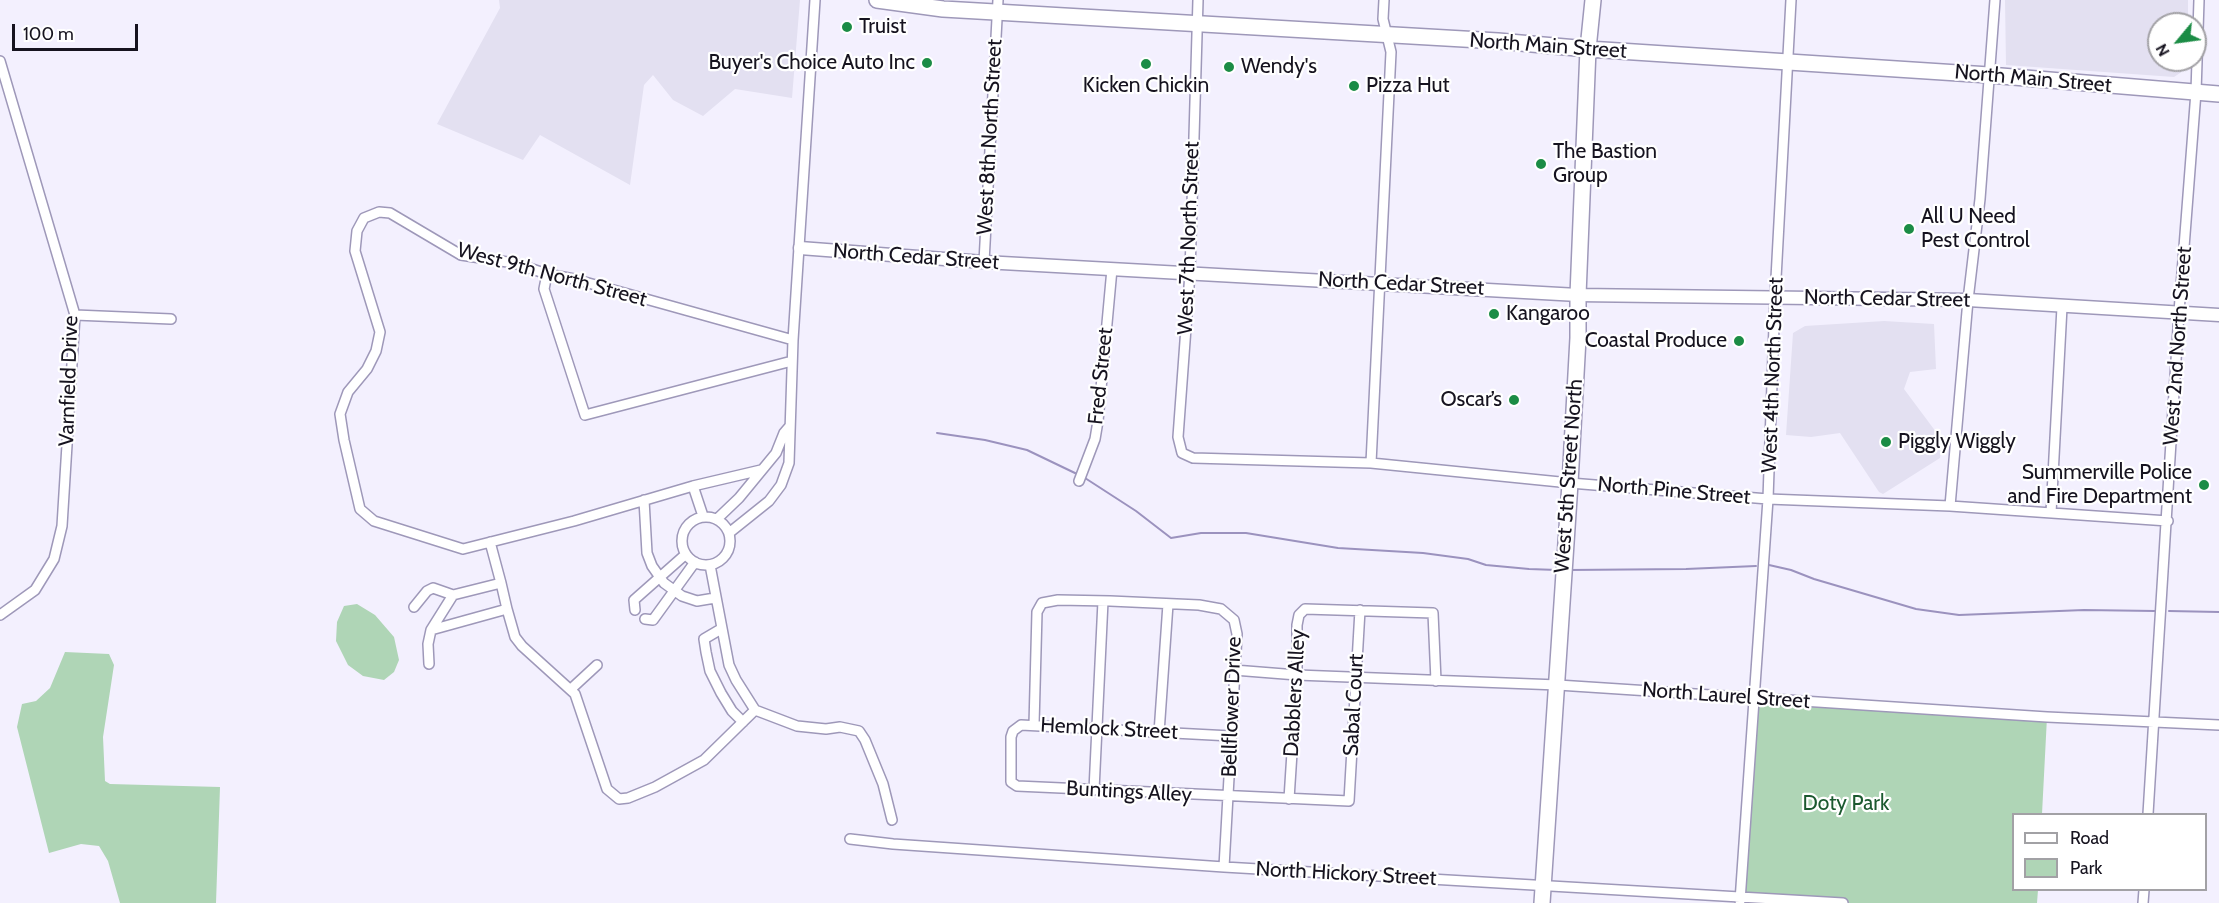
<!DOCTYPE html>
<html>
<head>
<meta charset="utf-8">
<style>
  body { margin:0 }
  #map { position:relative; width:2219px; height:903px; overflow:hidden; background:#f3f0fe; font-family:Cabin,sans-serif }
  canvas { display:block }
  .legend { position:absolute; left:2012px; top:813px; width:195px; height:78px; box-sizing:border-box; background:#fff; border:2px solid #a2a1a5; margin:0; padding:8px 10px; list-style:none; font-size:18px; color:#16131f }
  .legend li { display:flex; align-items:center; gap:12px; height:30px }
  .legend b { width:30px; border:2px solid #a2a1a5 }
  .north { position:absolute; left:2147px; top:12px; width:60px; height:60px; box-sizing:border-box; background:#fff; border:2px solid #a2a1a5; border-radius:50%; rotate:241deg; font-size:16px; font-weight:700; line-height:24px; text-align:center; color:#16131f }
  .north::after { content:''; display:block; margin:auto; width:21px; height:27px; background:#1b8c45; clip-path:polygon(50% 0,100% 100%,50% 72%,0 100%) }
  .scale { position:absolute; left:12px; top:24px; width:126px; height:27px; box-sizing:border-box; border:3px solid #16131f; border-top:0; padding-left:8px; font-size:18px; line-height:21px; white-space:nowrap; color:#16131f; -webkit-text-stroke:4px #fff; paint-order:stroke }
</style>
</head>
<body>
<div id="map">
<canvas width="2219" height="903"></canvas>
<ul class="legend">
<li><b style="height:8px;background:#fff"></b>Road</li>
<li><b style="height:16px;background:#afd5b6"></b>Park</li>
</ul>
<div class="north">N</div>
<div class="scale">100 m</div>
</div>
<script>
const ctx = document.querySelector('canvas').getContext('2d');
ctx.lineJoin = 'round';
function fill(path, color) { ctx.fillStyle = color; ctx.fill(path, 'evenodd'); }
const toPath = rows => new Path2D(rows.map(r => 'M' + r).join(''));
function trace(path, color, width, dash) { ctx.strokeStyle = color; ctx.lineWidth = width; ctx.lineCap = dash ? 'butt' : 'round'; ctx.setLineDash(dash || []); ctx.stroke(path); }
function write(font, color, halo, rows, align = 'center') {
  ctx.font = font + ' Cabin,sans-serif'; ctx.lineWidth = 4.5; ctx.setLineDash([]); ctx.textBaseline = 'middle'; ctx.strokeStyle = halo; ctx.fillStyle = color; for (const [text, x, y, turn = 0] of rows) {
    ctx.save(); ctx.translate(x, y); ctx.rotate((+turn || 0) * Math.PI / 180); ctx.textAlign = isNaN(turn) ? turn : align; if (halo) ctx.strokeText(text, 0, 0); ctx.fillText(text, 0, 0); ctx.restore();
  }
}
fill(toPath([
  [499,0,800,0,792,98,735,89,703,116,673,100,653,75,644,85,630,185,540,135,523,160,437,124,500,8],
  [2005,0,2188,0,2188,24,2159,24,2159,60,2187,60,2186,69,2174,77,2006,65],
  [1884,321,1934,324,1936,369,1910,372,1904,389,1942,440,1940,458,1883,494,1879,492,1840,433,1811,437,1786,435,1793,333,1805,326]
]), '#e3e0f1');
fill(toPath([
  [357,604,375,615,394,637,399,660,394,672,384,680,363,676,348,665,336,641,337,622,344,606],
  [65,652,109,654,114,665,103,737,105,781,110,784,220,787,216,903,120,903,108,861,99,846,81,844,49,853,17,727,22,704,36,701,50,688],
  [1753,698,2047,717,2042,814,2014,814,2014,890,2038,890,2037,903,1843,903,1740,897]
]), '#afd5b6');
trace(toPath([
  [937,433,985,440,1027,450,1077,474],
  [1085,478,1136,511,1171,538,1201,533,1246,533,1338,548,1423,553,1468,559,1486,565,1529,569,1557,570],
  [1769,565,1791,570,1814,579,1916,609,1959,615,2084,610,2155,611],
  [1569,570,1686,569,1756,566],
  [2169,611,2219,612]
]), '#9b92be', 2);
const minor = toPath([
  [1198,0,1190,273,1178,437,1182,453,1193,458,1371,463,1570,483,1768,499,1950,506,2168,521],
  [0,61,75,315,62,526,54,559,35,590,0,615],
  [984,262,998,0],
  [547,274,544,289,585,415,792,361],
  [75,315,171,319],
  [1371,463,1391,52,1383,19,1384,0],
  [761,470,693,486,574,521,463,549,374,521,360,509,344,440,340,414,348,392,367,369,376,351,380,332,355,251,357,231,364,218,379,212,390,213,461,255,514,263,547,274,574,279,793,340],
  [1079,481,1095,439,1098,421,1112,269],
  [693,486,703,516],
  [644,500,647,553,652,566,664,583,682,596,697,601,715,598],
  [1950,506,1968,300,1980,199,1995,0],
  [2051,513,2062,307],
  '682 541a24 24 0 1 1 48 0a24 24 0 1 1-48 0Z',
  [717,519,739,498,776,453,784,433,790,426],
  [729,533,769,501,781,485,789,463,793,340,815,0],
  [414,607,427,591,433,588,453,595,501,583,490,542],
  [507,609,515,637,522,646,575,694,607,789,619,799,628,798,655,787,704,760,755,710,736,680,729,665,710,565],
  [635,610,634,600,686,554],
  [645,619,653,620,695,562],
  [721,629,704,639,706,652,710,671,721,693,732,711,743,722],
  [431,630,507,609,501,583],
  [429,664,428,644,431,630,453,595],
  [1234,670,1297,675,1558,685,2047,717,2219,725],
  [571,689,597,665],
  [755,710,797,726,826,729,840,727,859,731,865,740,883,784,892,820],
  [1034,725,1037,612,1042,603,1058,600,1110,601,1199,605,1221,609,1234,620,1237,634,1224,867],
  [1159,733,1168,604],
  [1231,736,1021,725,1013,731,1011,737,1011,782,1017,786,1349,801,1360,610],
  [1094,790,1103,601],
  [1289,799,1297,675,1297,625,1299,615,1305,609,1433,613,1436,681],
  [2148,814,2179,312,2196,92,2199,0],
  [850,839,893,844,1224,867,1843,903],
  [1740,901,1768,499,1775,297,1791,0],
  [2143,903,2144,890]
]);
const tertiary = toPath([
  [800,248,984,262,1578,295,1968,300,2219,315]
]);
const primary = toPath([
  [877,0,943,9,1498,41,1588,49,1989,75,2219,94],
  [1542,903,1570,483,1578,338,1578,295,1588,49,1593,0]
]);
trace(minor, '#9e98b9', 12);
trace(tertiary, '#9e98b9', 15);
trace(primary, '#9e98b9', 18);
trace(minor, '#fff', 9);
trace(tertiary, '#fff', 12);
trace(primary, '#fff', 15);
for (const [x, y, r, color] of [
  [847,27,6,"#1b8c45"],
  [927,63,6,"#1b8c45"],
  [1146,64,6,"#1b8c45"],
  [1229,67,6,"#1b8c45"],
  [1354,86,6,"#1b8c45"],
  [1541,164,6,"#1b8c45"],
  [1909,229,6,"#1b8c45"],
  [1494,314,6,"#1b8c45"],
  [1739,341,6,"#1b8c45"],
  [1514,400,6,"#1b8c45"],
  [1886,442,6,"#1b8c45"],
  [2204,485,6,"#1b8c45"]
]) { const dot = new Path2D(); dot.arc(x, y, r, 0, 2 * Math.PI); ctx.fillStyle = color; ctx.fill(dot); trace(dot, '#fff', 2); }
write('21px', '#16131f', '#fff', [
  ["Truist",859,27],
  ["Buyer's Choice Auto Inc",915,63,"right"],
  ["Wendy's",1241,67],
  ["Kicken Chickin",1146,86,"center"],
  ["Pizza Hut",1366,86],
  ["The Bastion",1553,152],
  ["Group",1553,176],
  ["All U Need",1921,217],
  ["Pest Control",1921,241],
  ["Kangaroo",1506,314],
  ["Coastal Produce",1727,341,"right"],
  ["Oscar’s",1502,400,"right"],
  ["Piggly Wiggly",1898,442],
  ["Summerville Police",2192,473,"right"],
  ["and Fire Department",2192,497,"right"]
], 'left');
write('21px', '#16131f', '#fff', [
  ["North Main Street",1548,46,4],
  ["North Main Street",2033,79,5],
  ["West 8th North Street",990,137,-87],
  ["West 7th North Street",1189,238,-88],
  ["North Cedar Street",916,257,4],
  ["West 9th North Street",552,275,15],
  ["North Cedar Street",1401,284,3],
  ["North Cedar Street",1887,299,1],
  ["West 2nd North Street",2178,346,-86],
  ["West 4th North Street",1773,375,-88],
  ["Fred Street",1101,376,-84],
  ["Varnfield Drive",69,381,-88],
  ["West 5th Street North",1569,476,-86],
  ["North Pine Street",1674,491,5],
  ["Dabblers Alley",1295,693,-87],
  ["North Laurel Street",1726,696,4],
  ["Sabal Court",1354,705,-87],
  ["Bellflower Drive",1232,707,-88],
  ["Hemlock Street",1109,729,3],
  ["Buntings Alley",1129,792,3],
  ["North Hickory Street",1346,874,3]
]);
write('21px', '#1b592f', '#fff', [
  ["Doty Park",1846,804]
]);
</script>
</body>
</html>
